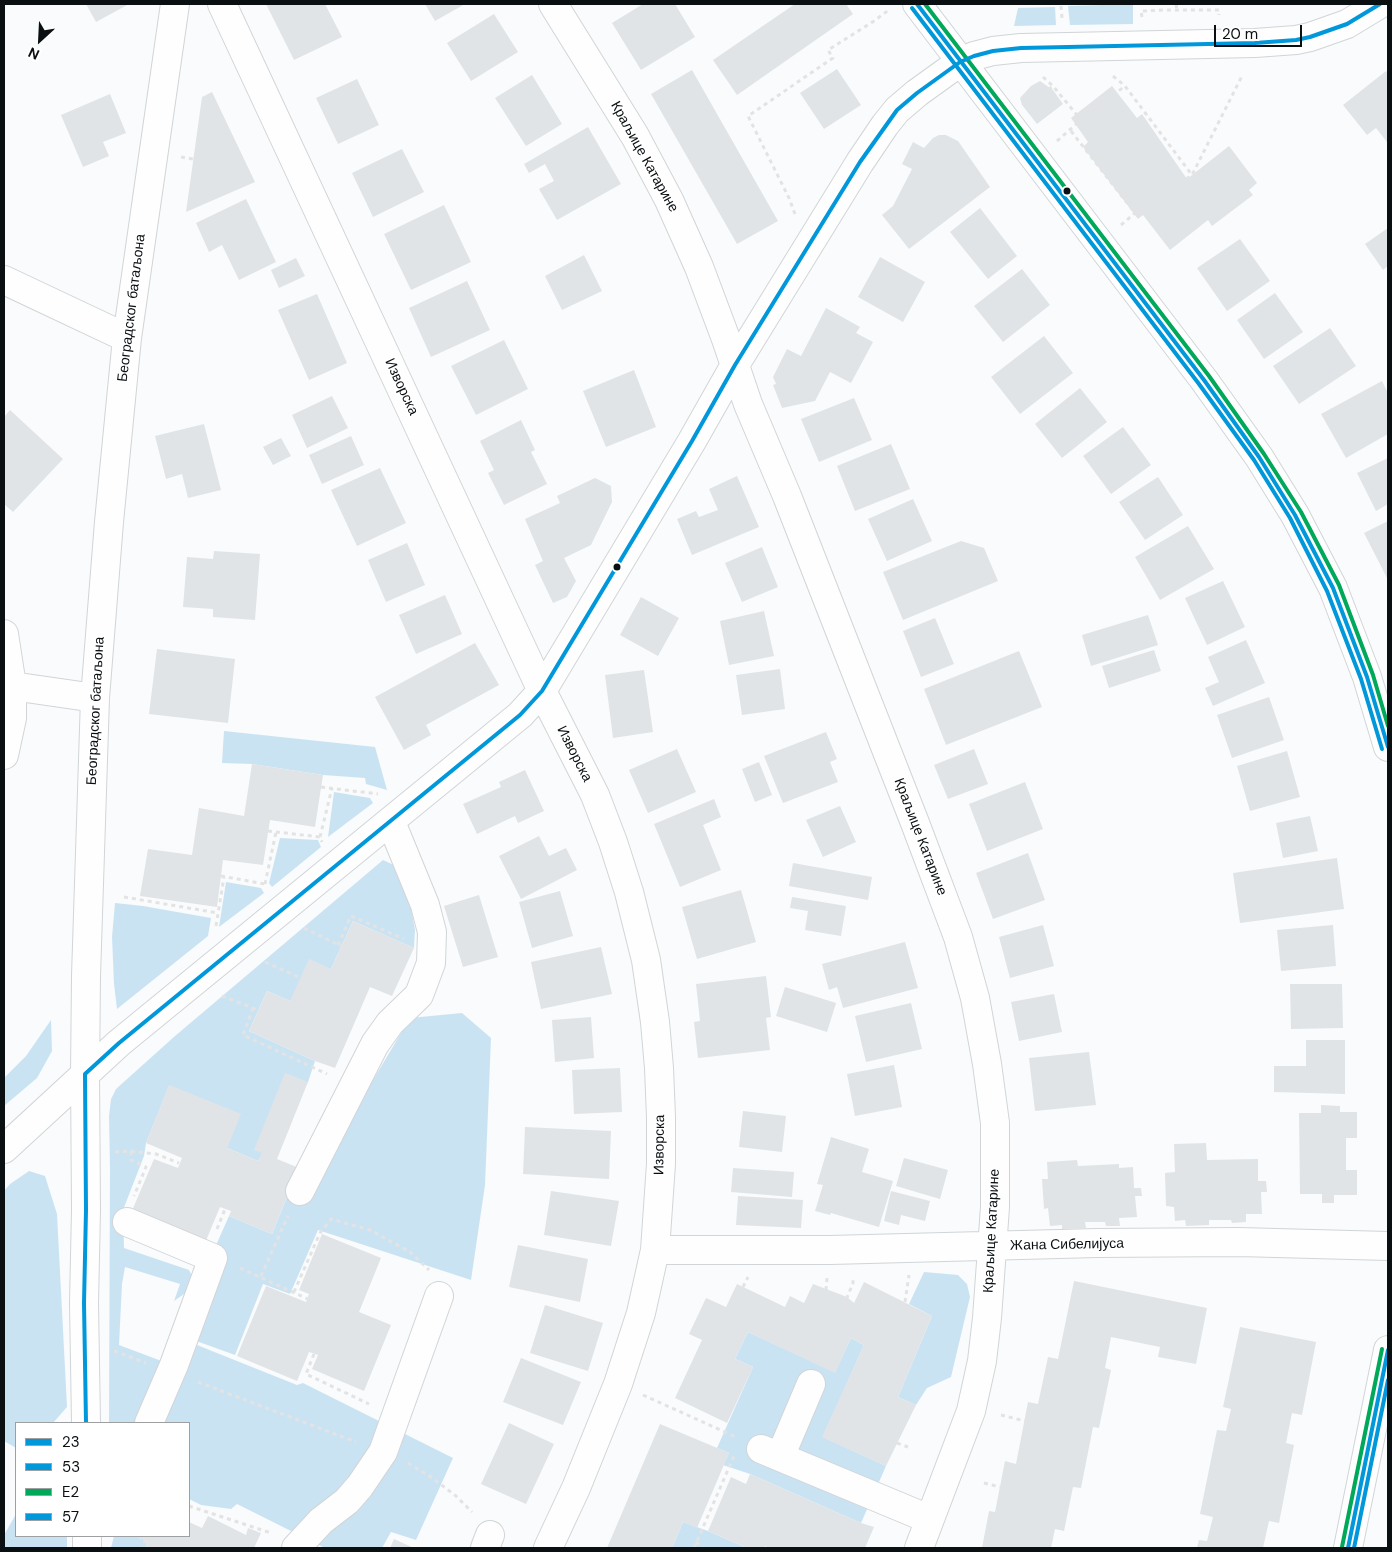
<!DOCTYPE html>
<html>
<head>
<meta charset="utf-8">
<style>
  body { margin:0 }
  #map { position:relative; width:1392px; height:1552px; overflow:hidden; background:#f9fbfc; font-family:"DM Sans",sans-serif }
  canvas { display:block }
  .frame { position:absolute; inset:0; border:5px solid #0a0f12; pointer-events:none }
  .legend { position:absolute; left:15px; top:1422px; width:175px; height:115px; box-sizing:border-box; background:#fff; border:1px solid #9d9fa0; margin:0; padding:6px 9px; list-style:none; font-size:15px; color:#0a0f12 }
  .legend li { display:flex; align-items:center; gap:10px; height:25px }
  .legend b { width:25px; border:1px solid #9d9fa0 }
  .north { position:absolute; left:15px; top:15px; width:50px; height:50px; -webkit-text-stroke:4px #fff; paint-order:stroke; rotate:205deg; font-size:14px; font-weight:700; line-height:20px; text-align:center; color:#0a0f12 }
  .north::after { content:''; display:block; margin:auto; width:18px; height:22px; background:#0a0f12; clip-path:polygon(50% 0,100% 100%,50% 72%,0 100%) }
  .scale { position:absolute; left:1214px; top:25px; width:88px; height:22px; box-sizing:border-box; border:2px solid #0a0f12; border-top:0; padding-left:6px; font-size:15px; line-height:18px; white-space:nowrap; color:#0a0f12; -webkit-text-stroke:4px #fff; paint-order:stroke }
</style>
</head>
<body>
<div id="map">
<canvas width="1392" height="1552"></canvas>
<div class="frame"></div>
<ul class="legend">
<li><b style="height:6px;background:#0098da"></b>23</li>
<li><b style="height:6px;background:#0098da"></b>53</li>
<li><b style="height:6px;background:#00a859"></b>E2</li>
<li><b style="height:6px;background:#0098da"></b>57</li>
</ul>
<div class="north">N</div>
<div class="scale">20 m</div>
</div>
<script>
const ctx = document.querySelector('canvas').getContext('2d');
ctx.lineJoin = 'round';
function fill(path, color) { ctx.fillStyle = color; ctx.fill(path, 'evenodd'); }
const toPath = rows => new Path2D(rows.map(r => 'M' + r).join(''));
function trace(path, color, width, dash) { ctx.strokeStyle = color; ctx.lineWidth = width; ctx.lineCap = dash ? 'butt' : 'round'; ctx.setLineDash(dash || []); ctx.stroke(path); }
function write(font, color, halo, rows, align = 'center') {
  ctx.font = font + ' "DM Sans",sans-serif'; ctx.lineWidth = 4.5; ctx.setLineDash([]); ctx.textBaseline = 'middle'; ctx.strokeStyle = halo; ctx.fillStyle = color; for (const [text, x, y, turn = 0] of rows) {
    ctx.save(); ctx.translate(x, y); ctx.rotate((+turn || 0) * Math.PI / 180); ctx.textAlign = isNaN(turn) ? turn : align; if (halo) ctx.strokeText(text, 0, 0); ctx.fillText(text, 0, 0); ctx.restore();
  }
}
fill(toPath([
  [1133,4,1133,24,1070,25,1068,6],
  [1055,7,1056,25,1014,26,1018,8],
  [224,731,375,747,387,790,366,784,365,778,323,775,252,764,222,763],
  [334,792,370,798,373,803,328,837],
  [280,838,318,840,321,847,272,887,269,883],
  [383,860,396,866,409,896,415,930,414,948,353,921,331,969,290,1001,267,991,249,1031,315,1061,308,1082,258,1161,227,1148,169,1086,146,1143,144,1156,123,1210,124,1248,189,1270,191,1274,192,1280,187,1292,174,1301,180,1284,125,1267,122,1284,119,1345,180,1368,192,1343,297,1385,303,1383,453,1458,416,1540,391,1532,382,1548,325,1548,237,1504,231,1509,201,1505,189,1499,189,1423,109,1423,110,1168,109,1116,111,1099,116,1089,175,1036],
  [226,882,261,888,264,893,219,927],
  [115,903,143,906,211,918,208,936,117,1009,114,984,112,937],
  [462,1013,491,1038,485,1185,471,1280,318,1230,290,1294,263,1284,235,1355,188,1338,213,1252,229,1216,272,1234,299,1168,317,1174,410,1018],
  [51,1020,52,1051,37,1078,4,1106,4,1078,26,1056],
  [29,1171,45,1176,57,1214,67,1407,53,1423,16,1423,16,1448,4,1441,4,1191,10,1184],
  [924,1272,958,1275,967,1284,970,1297,951,1377,927,1388,916,1405,898,1397,932,1316,909,1304],
  [748,1332,835,1372,851,1338,864,1345,823,1437,886,1466,861,1523,750,1474,723,1465,729,1453,717,1448,753,1367,735,1359],
  [16,1514,16,1536,67,1536,67,1548,4,1548,4,1535],
  [683,1522,708,1531,747,1548,672,1548],
  [114,1536,144,1536,143,1539,148,1542,145,1548,111,1548]
]), '#cae3f3');
fill(toPath([
  [86,4,129,4,96,22],
  [266,4,325,4,342,37,294,60],
  [425,4,465,4,435,21],
  [643,4,675,4,695,37,641,70,612,23],
  [795,4,846,4,853,14,737,95,713,60],
  [494,14,518,52,471,81,447,43],
  [837,69,861,105,824,129,800,93],
  [692,70,778,221,737,244,651,94],
  [1386,71,1388,74,1387,142,1376,128,1367,135,1343,105],
  [532,75,562,124,526,146,495,98],
  [357,79,379,125,338,144,316,98],
  [1040,81,1053,90,1063,104,1037,124,1022,105,1020,98,1031,86],
  [1112,86,1137,118,1142,114,1187,179,1229,146,1257,183,1249,190,1253,195,1212,226,1208,220,1170,250,1143,215,1138,219,1083,147,1088,142,1071,118],
  [212,92,255,182,186,212,202,97],
  [110,94,126,133,103,142,109,156,83,167,61,115],
  [588,127,621,184,557,220,539,189,554,181,545,164,529,173,524,164],
  [939,135,946,135,958,141,990,187,909,249,882,215,893,206,912,169,902,164,913,142,924,148,933,138],
  [402,149,424,192,373,217,352,173],
  [246,199,276,262,239,280,222,245,209,252,196,223],
  [444,205,471,262,411,290,384,234],
  [980,208,1017,256,988,279,950,232],
  [1388,228,1388,266,1383,270,1365,244],
  [1240,239,1270,281,1227,311,1197,268],
  [584,255,602,291,562,310,545,276],
  [880,257,925,282,903,322,858,297],
  [296,258,305,276,279,288,271,270],
  [1022,269,1050,305,1003,342,974,306],
  [467,281,490,330,431,357,409,308],
  [1275,293,1303,332,1264,359,1237,320],
  [317,294,347,363,309,380,278,310],
  [826,308,860,327,856,333,873,342,851,383,830,372,815,401,782,408,773,385,776,384,773,377,787,349,801,356],
  [1330,328,1356,366,1299,404,1273,366],
  [1044,336,1073,373,1020,414,991,377],
  [504,340,528,389,476,415,451,366],
  [634,370,656,427,606,447,583,391],
  [1382,381,1388,393,1388,434,1346,458,1321,414],
  [1080,388,1107,422,1062,458,1035,424],
  [332,396,348,428,307,448,292,415],
  [854,398,872,440,819,462,801,419],
  [10,410,63,459,13,512,4,504,4,417],
  [521,420,535,450,531,452,547,484,504,505,488,473,494,470,480,441],
  [204,424,221,490,188,498,182,474,166,479,155,436],
  [1123,427,1151,465,1111,494,1083,456],
  [351,436,364,465,322,484,309,455],
  [281,438,291,456,273,465,263,447],
  [891,444,910,489,855,511,837,466],
  [1388,458,1388,504,1376,511,1357,473],
  [380,468,406,523,357,546,331,490],
  [737,476,759,527,692,555,677,519,696,511,699,517,718,510,709,489],
  [1158,477,1183,515,1145,540,1119,502],
  [595,478,611,486,612,502,591,545,564,558,576,581,567,597,553,603,535,565,543,561,525,519,560,503,557,496],
  [913,499,932,541,887,561,868,519],
  [1388,521,1388,577,1387,578,1364,533],
  [1188,526,1214,569,1160,600,1135,557],
  [961,541,984,548,998,581,903,620,883,572],
  [407,543,425,585,386,602,368,560],
  [762,547,778,587,742,602,725,563],
  [214,551,260,554,255,620,213,617,213,609,183,607,187,557,213,559],
  [1223,581,1245,627,1207,645,1185,598],
  [445,595,462,634,416,654,399,615],
  [641,597,679,618,658,656,620,635],
  [764,611,774,656,729,665,720,621],
  [1148,615,1158,645,1091,666,1082,635],
  [935,618,954,664,921,677,903,631],
  [1246,640,1265,683,1213,706,1205,688,1219,682,1208,657],
  [475,643,499,685,426,725,431,735,404,750,375,697],
  [157,649,235,659,228,723,149,714],
  [1154,650,1161,671,1109,688,1102,666],
  [1019,651,1042,707,946,745,924,689],
  [780,669,785,709,742,715,736,675],
  [644,670,653,732,613,738,605,675],
  [1269,697,1284,740,1232,758,1217,715],
  [826,732,837,759,830,762,838,782,783,803,764,756],
  [677,749,696,792,648,813,629,770],
  [974,749,988,784,948,799,934,765],
  [1287,751,1300,797,1250,811,1237,766],
  [759,762,772,795,755,802,742,769],
  [252,764,323,775,315,827,270,820,263,865,223,860,217,907,140,896,148,849,192,855,199,808,244,816],
  [525,770,544,811,518,823,515,816,477,834,463,804,501,787,499,782],
  [1025,782,1043,829,987,851,969,804],
  [714,799,721,817,703,825,721,870,680,887,654,824],
  [840,806,856,842,823,857,806,820],
  [1310,816,1318,851,1283,858,1276,823],
  [539,836,549,856,566,848,577,870,521,899,499,856],
  [1028,853,1045,900,993,919,976,873],
  [1337,858,1344,909,1240,923,1233,873],
  [793,863,872,877,868,900,789,886],
  [741,890,756,942,697,959,682,907],
  [560,891,573,936,532,948,519,902],
  [479,895,498,957,463,967,444,906],
  [792,897,846,906,841,936,805,930,808,911,790,908],
  [353,921,414,948,392,996,370,987,335,1068,315,1061,249,1031,267,991,290,1001,309,959,331,969],
  [1043,925,1054,966,1010,978,999,937],
  [1333,925,1336,966,1281,971,1277,930],
  [905,942,918,988,843,1008,837,987,829,990,822,964],
  [601,947,612,994,541,1009,531,962],
  [766,976,771,1017,766,1018,770,1050,698,1058,694,1022,700,1021,696,984],
  [1290,984,1342,984,1343,1028,1291,1029],
  [785,987,836,1003,827,1032,776,1016],
  [1054,994,1062,1032,1019,1041,1011,1002],
  [911,1003,922,1049,866,1062,855,1016],
  [591,1017,594,1058,555,1062,552,1020],
  [1306,1040,1345,1040,1345,1094,1274,1092,1274,1066,1306,1066],
  [1089,1052,1096,1105,1035,1111,1029,1058],
  [894,1065,902,1107,855,1116,847,1074],
  [620,1068,622,1112,574,1114,572,1070],
  [285,1073,308,1082,277,1159,299,1168,272,1234,229,1216,231,1211,220,1207,205,1243,131,1213,154,1159,178,1168,182,1158,146,1143,169,1085,241,1114,227,1148,258,1161,262,1153,254,1150],
  [1321,1105,1340,1106,1340,1112,1357,1112,1357,1138,1346,1138,1346,1170,1357,1170,1357,1195,1334,1195,1334,1203,1322,1203,1322,1194,1300,1194,1299,1113,1321,1113],
  [743,1111,786,1116,782,1152,739,1147],
  [525,1127,611,1131,609,1179,523,1174],
  [831,1137,869,1149,862,1172,893,1181,879,1227,831,1213,830,1215,815,1211,823,1185,817,1184],
  [1206,1143,1207,1160,1258,1159,1258,1181,1266,1181,1267,1192,1261,1192,1262,1214,1246,1214,1246,1222,1232,1223,1231,1220,1209,1220,1209,1225,1186,1226,1185,1220,1175,1221,1174,1207,1166,1206,1165,1173,1175,1172,1174,1144],
  [904,1158,948,1170,940,1199,896,1186],
  [1077,1160,1078,1166,1119,1164,1119,1168,1133,1167,1134,1188,1141,1188,1142,1196,1135,1196,1137,1217,1119,1218,1120,1226,1106,1226,1105,1222,1085,1222,1086,1228,1062,1229,1062,1225,1050,1226,1048,1208,1044,1209,1042,1179,1048,1179,1047,1162],
  [733,1168,794,1172,792,1197,731,1192],
  [551,1191,619,1201,611,1246,544,1235],
  [891,1191,930,1201,925,1221,901,1215,899,1225,884,1221],
  [738,1196,803,1200,801,1228,736,1225],
  [322,1234,381,1258,359,1312,391,1325,364,1391,312,1369,318,1355,309,1352,297,1381,237,1356,266,1286,306,1302,309,1294,299,1290],
  [518,1245,588,1259,580,1302,509,1287],
  [1074,1281,1207,1308,1196,1364,1158,1357,1160,1347,1111,1337,1105,1368,1111,1370,1099,1428,1093,1427,1081,1488,1073,1487,1064,1531,1055,1529,1051,1548,982,1548,989,1511,995,1512,1005,1461,1016,1464,1028,1402,1038,1404,1048,1357,1058,1359],
  [864,1282,932,1316,898,1397,916,1405,886,1466,822,1437,864,1345,851,1338,835,1373,748,1332,735,1359,753,1367,727,1423,675,1398,702,1340,689,1334,706,1298,726,1307,737,1284,785,1307,790,1296,804,1303,813,1284,847,1297,854,1303],
  [545,1305,603,1323,588,1371,530,1353],
  [1240,1327,1316,1342,1302,1415,1292,1413,1286,1443,1294,1445,1279,1523,1269,1521,1263,1548,1197,1548,1199,1540,1207,1541,1213,1517,1200,1514,1217,1430,1226,1431,1231,1409,1223,1407],
  [521,1358,581,1382,563,1425,503,1402],
  [509,1423,554,1444,526,1504,481,1484],
  [660,1424,729,1453,697,1528,683,1522,672,1548,607,1548],
  [750,1474,861,1523,874,1527,865,1548,769,1548,765,1546,764,1548,747,1548,708,1531,731,1477,746,1484],
  [208,1516,246,1535,248,1528,261,1533,254,1548,145,1548,148,1542,143,1539,144,1536,189,1536,189,1522,202,1528],
  [394,1539,414,1548,390,1548]
]), '#e1e4e7');
const minor = toPath([
  [222,4,542,691,595,795,613,842,629,892,646,960,655,1022,659,1068,661,1117,661,1164,655,1250,641,1313,618,1384,576,1488,548,1548],
  [553,4,635,136,669,200,699,267,726,339,748,404,787,496,915,823,958,937,975,998,987,1064,995,1123,995,1207,987,1318,982,1361,971,1411,919,1548],
  [4,280,127,338],
  [4,634,12,686,12,718,4,755],
  [12,686,95,698],
  [4,1149,119,1043,520,715,542,691,692,441,735,365,860,162,885,125,897,110,917,93,960,62,974,56,993,51,1021,48,1255,43,1296,40,1310,37,1347,24,1380,4],
  [300,1191,375,1044,390,1023,419,995,431,963,432,932,425,905,391,822],
  [127,1222,213,1258,174,1365,149,1423],
  [655,1250,830,1250,1097,1243,1239,1242,1388,1246],
  [86,1423,84,1303,86,1210,85,1074,86,976,95,698,109,522,127,338,175,4],
  [761,1449,929,1519],
  [780,1457,811,1384],
  [87,1548,87,1536],
  [296,1548,321,1521,347,1501,360,1486,383,1452,439,1296],
  [485,1548,490,1535]
]);
const major = toPath([
  [917,4,1204,380,1259,457,1295,515,1333,588,1367,677,1388,747],
  [1348,1548,1388,1350]
]);
trace(minor, '#d1d5d7', 30);
trace(major, '#d1d5d7', 30);
trace(toPath([
  [1176,4,1177,10],
  [1061,6,1062,18],
  [1142,17,1141,11,1165,10,1219,10,1219,15],
  [1113,76,1125,86,1192,175],
  [1043,77,1053,86,1081,120],
  [1030,105,1053,86],
  [1071,131,1135,213],
  [1057,141,1081,120,1125,86],
  [181,157,193,159],
  [795,214,789,198,748,116,833,58,828,50,874,21,890,9],
  [1121,225,1135,213,1192,175,1242,76],
  [321,787,378,794],
  [268,831,320,837,322,842],
  [320,837,332,788],
  [221,876,265,884,266,886],
  [265,884,276,832],
  [124,897,218,913],
  [216,926,224,877],
  [304,928,341,946],
  [338,945,351,916,404,939],
  [265,962,301,978],
  [222,996,258,1010],
  [253,1008,243,1035,327,1074],
  [131,1151,131,1160,146,1167,134,1196],
  [115,1152,131,1151,156,1154,179,1163],
  [217,1229,225,1209],
  [240,1268,308,1299],
  [261,1276,288,1216],
  [743,1287,748,1277],
  [826,1290,827,1278],
  [294,1292,320,1233,331,1219,370,1230,410,1252,429,1270],
  [905,1302,909,1275],
  [114,1351,146,1363],
  [314,1354,306,1374,369,1404],
  [822,1358,853,1283,853,1278],
  [198,1382,356,1442],
  [643,1395,736,1437],
  [1001,1415,1025,1421],
  [897,1443,908,1447],
  [408,1463,431,1477,456,1496,472,1512],
  [984,1483,1000,1487],
  [189,1506,271,1533],
  [142,1536,140,1540,146,1542,143,1548],
  [696,1542,703,1548],
  [694,1548,734,1456]
]), '#e3e3e4', 3, [4, 4]);
trace(minor, '#fefeff', 28);
trace(major, '#fefeff', 28);
trace(toPath([
  [917,4,1204,380,1259,457,1295,515,1333,588,1367,677,1388,747],
  [1348,1548,1388,1350]
]), '#0098da', 4);
trace(toPath([
  [912,8,1199,384,1254,460,1290,518,1327,591,1361,679,1382,749],
  [1354,1548,1388,1380]
]), '#0098da', 4);
trace(toPath([
  [925,4,1209,376,1264,454,1301,512,1339,585,1373,675,1388,726],
  [1342,1547,1382,1349]
]), '#00a859', 4);
trace(toPath([
  [86,1423,84,1303,86,1210,85,1074,119,1043,520,715,542,691,692,441,735,365,860,162,897,110,917,93,960,62,974,56,993,51,1021,48,1255,43,1296,40,1310,37,1347,24,1380,4]
]), '#0098da', 4);
for (const [x, y, r, color] of [
  [1067,191,4.5,"#0a0f12"],
  [617,567,4.5,"#0a0f12"]
]) { const dot = new Path2D(); dot.arc(x, y, r, 0, 2 * Math.PI); ctx.fillStyle = color; ctx.fill(dot); trace(dot, '#fff', 2); }
write('14px', '#0a0f12', '#fff', [
  ["Краљице Катарине",644,157,61],
  ["Београдског батаљона",132,308,-83],
  ["Изворска",401,387,65],
  ["Београдског батаљона",96,711,-87],
  ["Изворска",574,754,63],
  ["Краљице Катарине",920,837,69],
  ["Изворска",660,1145,-89],
  ["Краљице Катарине",992,1231,-87],
  ["Жана Сибелијуса",1067,1245,-1]
]);
</script>
</body>
</html>
